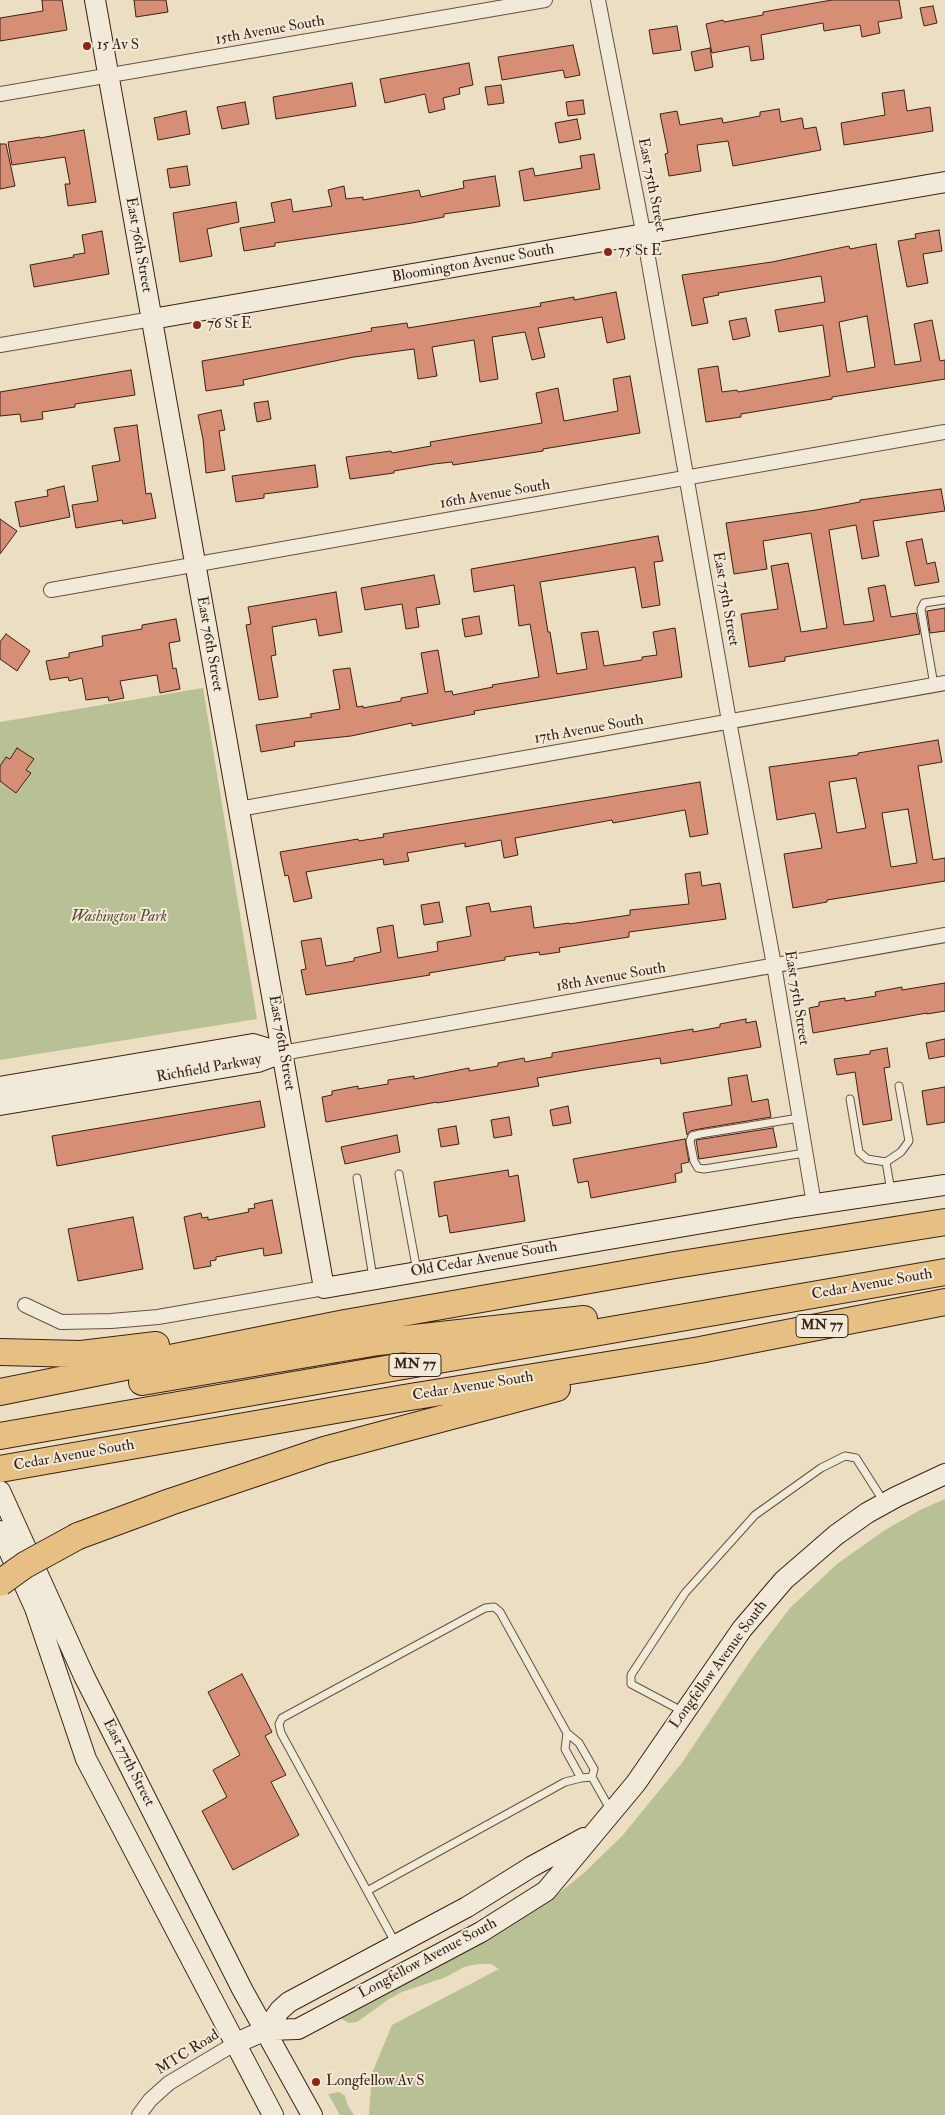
<!DOCTYPE html>
<html>
<head>
<meta charset="utf-8">
<style>
  body { margin:0 }
  canvas { display:block; background:#ebdec3 }
</style>
</head>
<body>
<canvas width="945" height="2115"></canvas>
<script>
const ctx = document.querySelector('canvas').getContext('2d');
ctx.lineJoin = 'round';
function fill(path, color) { ctx.fillStyle = color; ctx.fill(path, 'evenodd'); }
const toPath = rows => new Path2D(rows.map(r => 'M' + r).join(''));
function trace(path, color, width, dash) { ctx.strokeStyle = color; ctx.lineWidth = width; ctx.lineCap = dash ? 'butt' : 'round'; ctx.setLineDash(dash || []); ctx.stroke(path); }
function write(font, color, halo, rows, align = 'center') {
  ctx.font = font + ' "IM FELL Double Pica",serif'; ctx.lineWidth = 4; ctx.setLineDash([]); ctx.textBaseline = 'middle'; ctx.strokeStyle = halo; ctx.fillStyle = color; for (const [text, x, y, turn = 0] of rows) {
    ctx.save(); ctx.translate(x, y); ctx.rotate((+turn || 0) * Math.PI / 180); ctx.textAlign = isNaN(turn) ? turn : align; if (halo) ctx.strokeText(text, 0, 0); ctx.fillText(text, 0, 0); ctx.restore();
  }
}
fill(toPath([
  [203,688,257,1019,0,1060,0,722],
  [945,1499,945,2115,369,2115,372,2073,392,2025,499,1969,491,1964,478,1964,464,1967,446,1977,402,1992,389,1999,357,2022,349,2023,340,2018,515,1923,558,1894,586,1871,622,1836,681,1764,755,1654,790,1608,837,1564,885,1530,920,1510],
  [339,2092,345,2096,348,2106,354,2115,340,2115,328,2094]
]), '#b8c193');
const building = toPath([
  [42,0,62,0,67,30,0,41,0,18,43,11,42,0],
  [134,0,166,0,168,12,136,17,134,0],
  [832,0,899,0,902,18,878,22,880,33,862,37,860,25,824,31,823,23,761,35,764,59,751,61,749,46,712,53,706,24,723,20,724,22,763,15,763,12,832,0],
  [933,6,937,23,924,26,920,8,933,6],
  [677,26,681,50,653,54,649,30,677,26],
  [573,45,580,75,565,78,563,70,502,80,498,57,573,45],
  [710,48,713,67,695,71,691,52,710,48],
  [469,63,473,85,459,88,460,94,443,98,445,109,429,113,425,94,385,103,380,79,469,63],
  [352,83,356,106,276,119,273,97,352,83],
  [501,85,504,103,488,105,485,87,501,85],
  [904,90,907,111,930,107,933,131,844,145,841,123,885,115,882,93,904,90],
  [583,100,585,114,568,116,566,102,583,100],
  [245,102,249,124,222,129,217,107,245,102],
  [779,109,781,122,802,118,804,129,816,127,821,150,733,166,728,141,697,145,701,171,669,176,665,154,668,153,660,114,677,111,680,125,722,118,723,123,760,116,760,112,779,109],
  [186,111,190,134,158,140,154,118,186,111],
  [577,119,581,139,559,143,555,123,577,119],
  [84,130,96,202,68,206,65,184,70,184,65,157,12,165,8,142,40,137,40,138,84,130],
  [0,144,6,144,15,186,0,189,0,144],
  [594,154,600,189,524,201,519,171,533,168,535,176,582,168,580,156,594,154],
  [187,166,190,185,170,188,167,169,187,166],
  [495,176,500,206,444,214,444,217,412,223,275,243,275,246,244,251,240,228,275,222,271,203,291,199,293,212,332,206,328,190,344,186,346,199,363,197,363,200,419,190,421,197,464,188,463,181,495,176],
  [236,202,239,222,207,229,212,256,180,262,173,213,236,202],
  [939,230,942,251,923,254,928,283,907,287,898,241,916,238,915,234,939,230],
  [102,231,109,274,34,287,30,265,74,257,73,255,85,253,82,235,102,231],
  [876,244,895,365,921,361,914,324,932,320,940,361,945,360,945,379,832,397,832,399,741,414,741,417,706,422,698,369,718,366,722,392,737,390,738,392,830,376,823,325,779,332,775,310,825,302,821,276,718,293,719,295,703,298,708,323,692,326,682,275,772,262,849,246,850,249,876,244],
  [867,316,875,367,847,372,839,322,867,316],
  [616,292,625,339,607,343,602,317,538,328,545,357,532,360,525,332,492,337,498,379,480,382,474,340,432,347,437,376,418,379,414,349,354,357,243,380,244,385,206,391,202,361,372,331,371,328,407,323,408,328,541,306,540,303,574,297,574,300,616,292],
  [746,318,750,336,733,340,729,321,746,318],
  [131,370,135,395,75,404,75,407,42,412,43,419,21,422,20,414,0,416,0,392,131,370],
  [630,376,640,433,543,449,543,451,453,465,452,462,434,464,394,471,394,473,350,479,346,457,391,451,392,453,431,446,430,442,542,423,536,393,558,388,564,421,618,411,613,379,630,376],
  [268,401,271,419,257,422,254,403,268,401],
  [221,410,225,430,219,431,225,470,206,473,203,439,198,415,221,410],
  [137,425,146,494,151,493,156,518,123,524,122,520,76,528,72,505,98,501,92,466,120,461,114,428,137,425],
  [315,465,318,487,264,494,264,498,236,502,232,476,315,465],
  [64,486,70,517,20,527,15,502,48,496,47,490,64,486],
  [941,489,945,511,873,521,879,556,862,559,856,525,829,530,844,625,874,621,868,588,885,585,891,617,916,613,920,634,785,657,785,661,749,667,741,614,778,609,771,566,788,563,801,632,827,628,811,533,763,541,767,569,734,574,726,523,816,510,860,502,860,500,941,489],
  [0,519,17,531,0,554,0,519],
  [658,536,663,561,654,562,660,605,642,608,635,567,540,582,548,632,550,632,557,674,587,669,581,633,598,631,604,666,642,660,642,657,657,655,653,632,675,628,682,677,474,711,475,714,412,726,412,723,351,736,294,742,295,746,261,752,256,725,312,717,310,714,340,709,333,670,350,668,357,707,363,706,363,708,401,701,401,698,428,693,421,653,438,650,445,692,452,691,453,695,493,687,492,685,539,677,530,624,519,626,514,585,474,592,471,569,658,536],
  [922,539,927,564,935,562,939,582,915,586,906,542,922,539],
  [434,575,440,604,416,608,419,627,406,629,402,604,365,610,361,588,434,575],
  [336,592,342,632,319,636,316,619,272,627,276,655,271,656,278,697,259,700,246,625,251,624,248,607,336,592],
  [945,608,945,631,930,633,927,611,945,608],
  [479,616,482,634,465,637,462,619,479,616],
  [176,619,180,641,169,643,173,669,176,668,180,689,160,693,157,675,120,681,124,698,109,701,108,697,86,700,82,678,69,681,68,677,50,680,46,661,69,657,69,653,103,646,102,636,142,629,142,625,176,619],
  [6,634,30,651,17,671,0,659,0,642,6,634],
  [938,740,942,762,918,766,933,860,945,858,945,881,827,900,827,902,793,908,784,854,822,848,815,813,777,820,769,767,858,755,858,753,938,740],
  [856,778,866,828,837,833,829,782,856,778],
  [908,809,917,863,891,867,882,813,908,809],
  [17,748,34,759,26,770,31,773,16,793,0,781,0,766,6,757,10,759,17,748],
  [700,782,708,834,690,837,685,810,613,823,612,820,515,838,518,855,504,858,501,840,465,847,465,843,407,853,409,861,384,865,383,859,306,872,312,898,294,902,288,875,285,876,280,852,358,839,359,841,384,837,383,834,700,782],
  [700,872,702,886,720,883,726,919,629,932,629,937,559,948,560,952,540,955,539,952,505,957,505,960,429,973,430,975,306,995,301,970,306,969,301,941,321,938,326,966,354,961,354,958,381,952,377,928,393,925,398,958,438,951,437,942,471,936,466,907,489,903,491,912,531,906,534,928,569,923,569,924,630,915,630,910,689,904,685,874,700,872],
  [439,902,443,922,424,925,421,905,439,902],
  [945,983,945,1011,927,1014,927,1013,813,1033,809,1008,819,1006,819,1002,845,998,845,1001,876,996,875,992,902,987,902,990,945,983],
  [746,1019,746,1023,756,1021,761,1047,661,1064,660,1058,590,1069,537,1078,539,1086,437,1103,437,1102,326,1122,322,1097,332,1095,332,1091,358,1086,358,1089,388,1084,388,1080,414,1076,414,1079,469,1068,469,1071,498,1066,498,1063,524,1058,525,1062,552,1057,552,1053,693,1029,693,1032,720,1027,720,1024,746,1019],
  [945,1039,945,1056,929,1059,926,1043,945,1039],
  [887,1048,890,1067,884,1068,892,1120,863,1125,855,1072,837,1075,834,1059,870,1054,870,1051,887,1048],
  [747,1075,752,1102,768,1099,771,1117,699,1129,690,1131,687,1135,683,1113,732,1105,728,1078,747,1075],
  [945,1087,945,1122,927,1125,922,1091,945,1087],
  [260,1101,265,1127,57,1166,52,1136,260,1101],
  [568,1106,571,1123,553,1126,550,1110,568,1106],
  [509,1117,512,1135,494,1138,491,1120,509,1117],
  [456,1126,459,1144,441,1147,438,1129,456,1126],
  [773,1128,777,1147,699,1159,696,1140,773,1128],
  [397,1135,400,1152,345,1164,341,1147,397,1135],
  [685,1139,689,1162,681,1164,682,1172,675,1174,676,1182,591,1198,588,1181,578,1183,573,1159,685,1139],
  [508,1170,509,1177,518,1175,525,1221,450,1233,447,1215,439,1217,434,1182,508,1170],
  [272,1200,282,1253,264,1256,263,1248,216,1257,216,1260,210,1261,211,1266,194,1269,184,1217,201,1213,202,1218,208,1217,208,1220,249,1212,248,1209,255,1208,254,1204,272,1200],
  [133,1217,143,1269,78,1281,68,1229,133,1217],
  [242,1674,272,1732,265,1736,286,1775,271,1782,299,1835,233,1870,202,1811,227,1797,213,1770,240,1755,208,1692,242,1674]
]);
fill(building, '#d78e76');
trace(building, '#3c2115', 1);
const lane = toPath([
  [934,685,921,609,924,603,944,600],
  [850,1099,859,1152,867,1159,886,1162,901,1152,909,1141,899,1086],
  [799,1118,700,1134,692,1136,690,1141,694,1161,698,1168,704,1169,805,1153],
  [886,1162,891,1191],
  [399,1174,417,1271],
  [357,1178,373,1278],
  [682,1711,631,1684,631,1675,685,1593,755,1515,821,1468,845,1456,856,1458,884,1502],
  [567,1733,565,1749,581,1778,592,1777],
  [367,1891,565,1782,581,1778],
  [396,1944,281,1733,279,1724,282,1718,485,1608,494,1607,500,1612,567,1733,579,1743,594,1769,592,1777,610,1809]
]);
const street = toPath([
  [598,0,647,252,729,721,774,965,814,1204],
  [0,94,545,0],
  [0,345,152,319],
  [51,590,945,432],
  [239,809,945,683],
  [282,1053,945,935],
  [25,1305,61,1322,111,1321,158,1317,324,1288],
  [139,2115,150,2100,169,2083,236,2043]
]);
const secondary = toPath([
  [95,0,324,1288,796,1207,945,1185],
  [152,319,945,182],
  [0,1087,253,1044,282,1053],
  [0,1105,258,1062,282,1053],
  [0,1491,84,1676,242,1989,312,2115],
  [0,1531,35,1608,86,1759,273,2115],
  [266,2030,280,2010,289,2002,467,1907,531,1867,584,1838],
  [236,2043,266,2030,298,2029,481,1932,546,1891,636,1783,742,1629,784,1580,836,1535,867,1513,896,1497,945,1474]
]);
const highway = toPath([
  [0,1352,81,1354,156,1345],
  [142,1382,378,1342,584,1319],
  [0,1392,345,1323,675,1265,945,1222],
  [0,1436,945,1272],
  [0,1469,404,1398,700,1350,945,1302],
  [78,1536,170,1502,324,1450,557,1388]
]);
trace(lane, '#685040', 9);
trace(street, '#685040', 16);
trace(secondary, '#3c2115', 22);
trace(highway, '#3c2115', 28);
trace(lane, '#f2ead8', 7);
trace(street, '#f2ead8', 14);
trace(secondary, '#f2ead8', 20);
trace(highway, '#e6bf82', 26);
const highwayBridge = toPath([
  [0,1583,25,1565,78,1536]
]);
trace(highwayBridge, '#3c2115', 28, []);
trace(highwayBridge, '#e6bf82', 26);
for (const [x, y, r, color] of [
  [87,46,5,"#8f2418"],
  [608,252,5,"#8f2418"],
  [197,325,5,"#8f2418"],
  [316,2082,5,"#8f2418"]
]) { const dot = new Path2D(); dot.arc(x, y, r, 0, 2 * Math.PI); ctx.fillStyle = color; ctx.fill(dot); trace(dot, '#f2ead8', 2); }
for (const [x, y, w] of [
  [822,1326,52],
  [415,1365,52]
]) { const box = new Path2D(); box.roundRect(x - w / 2, y - 11.5, w, 23, 4); ctx.fillStyle = '#f2ead8'; ctx.fill(box); trace(box, '#3c2115', 1); }
write('bold 14px', '#3c2115', null, [
  ["MN 77",822,1326],
  ["MN 77",415,1365]
]);
write('15px', '#3c2115', '#f2ead8', [
  ["15th Avenue South",270,31,-10],
  ["East 75th Street",651,185,79],
  ["East 76th Street",138,245,80],
  ["Bloomington Avenue South",473,264,-10],
  ["16th Avenue South",495,495,-10],
  ["East 75th Street",725,599,80],
  ["East 76th Street",209,644,80],
  ["17th Avenue South",589,730,-10],
  ["18th Avenue South",611,978,-10],
  ["East 75th Street",796,998,81],
  ["East 76th Street",281,1043,80],
  ["Richfield Parkway",209,1069,-10],
  ["Old Cedar Avenue South",484,1260,-10],
  ["Cedar Avenue South",872,1285,-10],
  ["Cedar Avenue South",473,1387,-9],
  ["Cedar Avenue South",74,1456,-10],
  ["Longfellow Avenue South",719,1665,-54],
  ["East 77th Street",128,1763,63],
  ["Longfellow Avenue South",428,1959,-28],
  ["MTC Road",188,2053,-32]
]);
write('15px', '#3c2115', '#f2ead8', [
  ["15 Av S",97,46],
  ["75 St E",618,252],
  ["76 St E",207,325],
  ["Longfellow Av S",326,2082]
], 'left');
write('italic 15px', '#5b4934', '#f2ead8', [
  ["Washington Park",119,918]
]);
</script>
</body>
</html>
